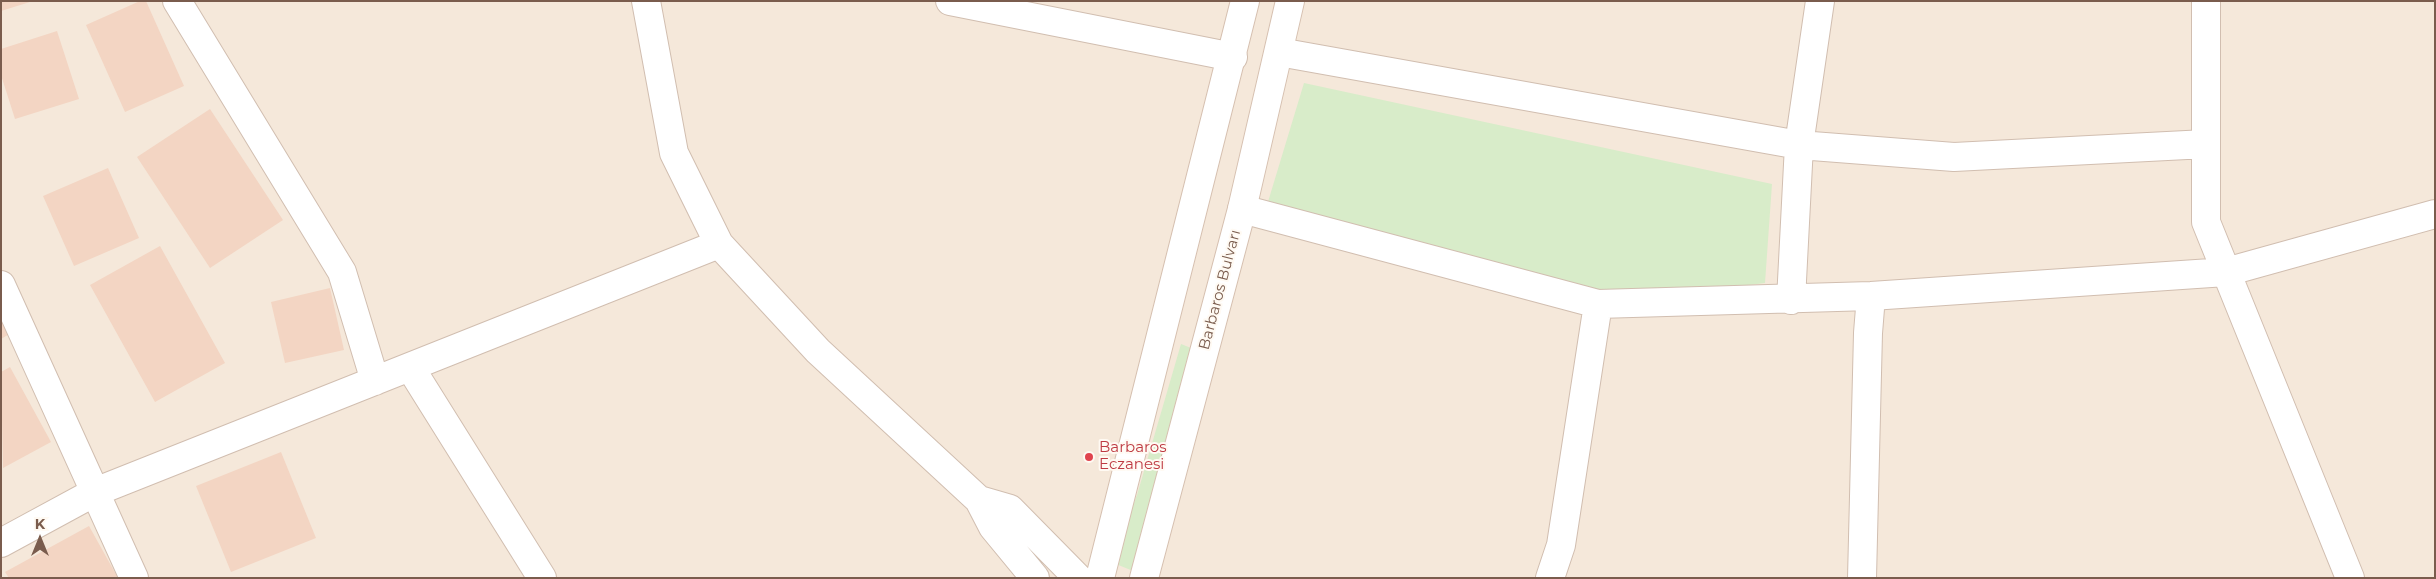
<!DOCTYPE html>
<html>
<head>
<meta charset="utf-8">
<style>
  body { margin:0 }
  #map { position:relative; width:2436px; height:579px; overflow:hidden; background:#fdf6ec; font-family:Montserrat,sans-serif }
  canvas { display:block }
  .frame { position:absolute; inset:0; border:2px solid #7a5c4d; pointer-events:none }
  .north { position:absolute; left:15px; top:514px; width:50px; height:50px; -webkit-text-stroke:4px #fffaf3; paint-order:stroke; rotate:0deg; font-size:14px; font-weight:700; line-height:20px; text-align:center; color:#7a5c4d }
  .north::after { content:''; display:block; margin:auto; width:18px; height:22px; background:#7a5c4d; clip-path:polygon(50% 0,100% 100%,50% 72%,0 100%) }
</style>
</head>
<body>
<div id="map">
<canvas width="2436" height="579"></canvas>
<div class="frame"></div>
<div class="north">K</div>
</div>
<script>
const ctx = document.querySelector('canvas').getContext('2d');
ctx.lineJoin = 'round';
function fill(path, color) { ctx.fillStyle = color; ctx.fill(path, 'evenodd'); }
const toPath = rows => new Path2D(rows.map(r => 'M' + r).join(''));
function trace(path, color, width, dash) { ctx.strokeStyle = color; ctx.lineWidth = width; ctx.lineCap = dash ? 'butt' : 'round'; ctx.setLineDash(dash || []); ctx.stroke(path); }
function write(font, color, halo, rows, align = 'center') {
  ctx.font = font + ' Montserrat,sans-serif'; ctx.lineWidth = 4; ctx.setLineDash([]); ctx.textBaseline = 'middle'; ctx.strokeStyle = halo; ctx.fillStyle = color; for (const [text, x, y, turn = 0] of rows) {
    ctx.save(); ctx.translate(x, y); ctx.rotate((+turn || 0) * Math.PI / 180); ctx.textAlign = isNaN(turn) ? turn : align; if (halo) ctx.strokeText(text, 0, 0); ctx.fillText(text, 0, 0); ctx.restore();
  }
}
fill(toPath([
  [1,1,2435,1,2435,578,1,578]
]), '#f5e8da');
fill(toPath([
  [1304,83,1772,184,1765,283,1598,304,1264,215],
  [1181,344,1191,348,1138,573,1111,562,1137,495]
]), '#d8ecc9');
fill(toPath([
  [1,1,30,1,30,2,1,11],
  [140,1,146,1,184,86,125,112,86,25],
  [57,31,79,99,15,119,1,75,1,49],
  [210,109,283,220,210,268,137,157],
  [108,168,139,238,74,266,43,196],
  [160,246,225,363,155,402,90,285],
  [330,288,344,350,285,363,271,302],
  [1,315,11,333,1,339],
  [10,367,51,442,3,468,1,372],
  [281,452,316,538,231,572,196,486],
  [89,526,118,578,9,578,5,572]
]), '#f3d5c3');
const street = toPath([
  [177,1,342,272,375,381],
  [646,1,674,153,719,244,818,351,979,500,993,527,1035,578],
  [950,1,1233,57],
  [2206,1,2206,222,2350,578],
  [1279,52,1799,145,1954,157,2206,144],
  [1242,209,1598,304],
  [1,285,134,578],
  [1791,300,1799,145,1820,1],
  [410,367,542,578],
  [979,500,1010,509,1078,578],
  [1,543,95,492,719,244],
  [1550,578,1561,545,1598,304,1871,296,2226,272,2435,214],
  [1862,578,1868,333,1871,296]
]);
const secondary = toPath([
  [1100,578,1245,1],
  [1144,578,1242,209,1290,1]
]);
trace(street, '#d1beb0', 30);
trace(secondary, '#d6c0b0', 30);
trace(street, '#fff', 28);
trace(secondary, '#fff', 28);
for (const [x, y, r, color] of [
  [1089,457,5,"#e0444e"]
]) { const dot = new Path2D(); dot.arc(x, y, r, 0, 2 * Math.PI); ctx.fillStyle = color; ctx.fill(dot); trace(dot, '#fffaf3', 2); }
write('15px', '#7a5c4d', '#fffaf3', [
  ["Barbaros Bulvarı",1220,290,-75]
]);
write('15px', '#be3a42', '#fffaf3', [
  ["Barbaros",1099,448],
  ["Eczanesi",1099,465]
], 'left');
</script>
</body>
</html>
